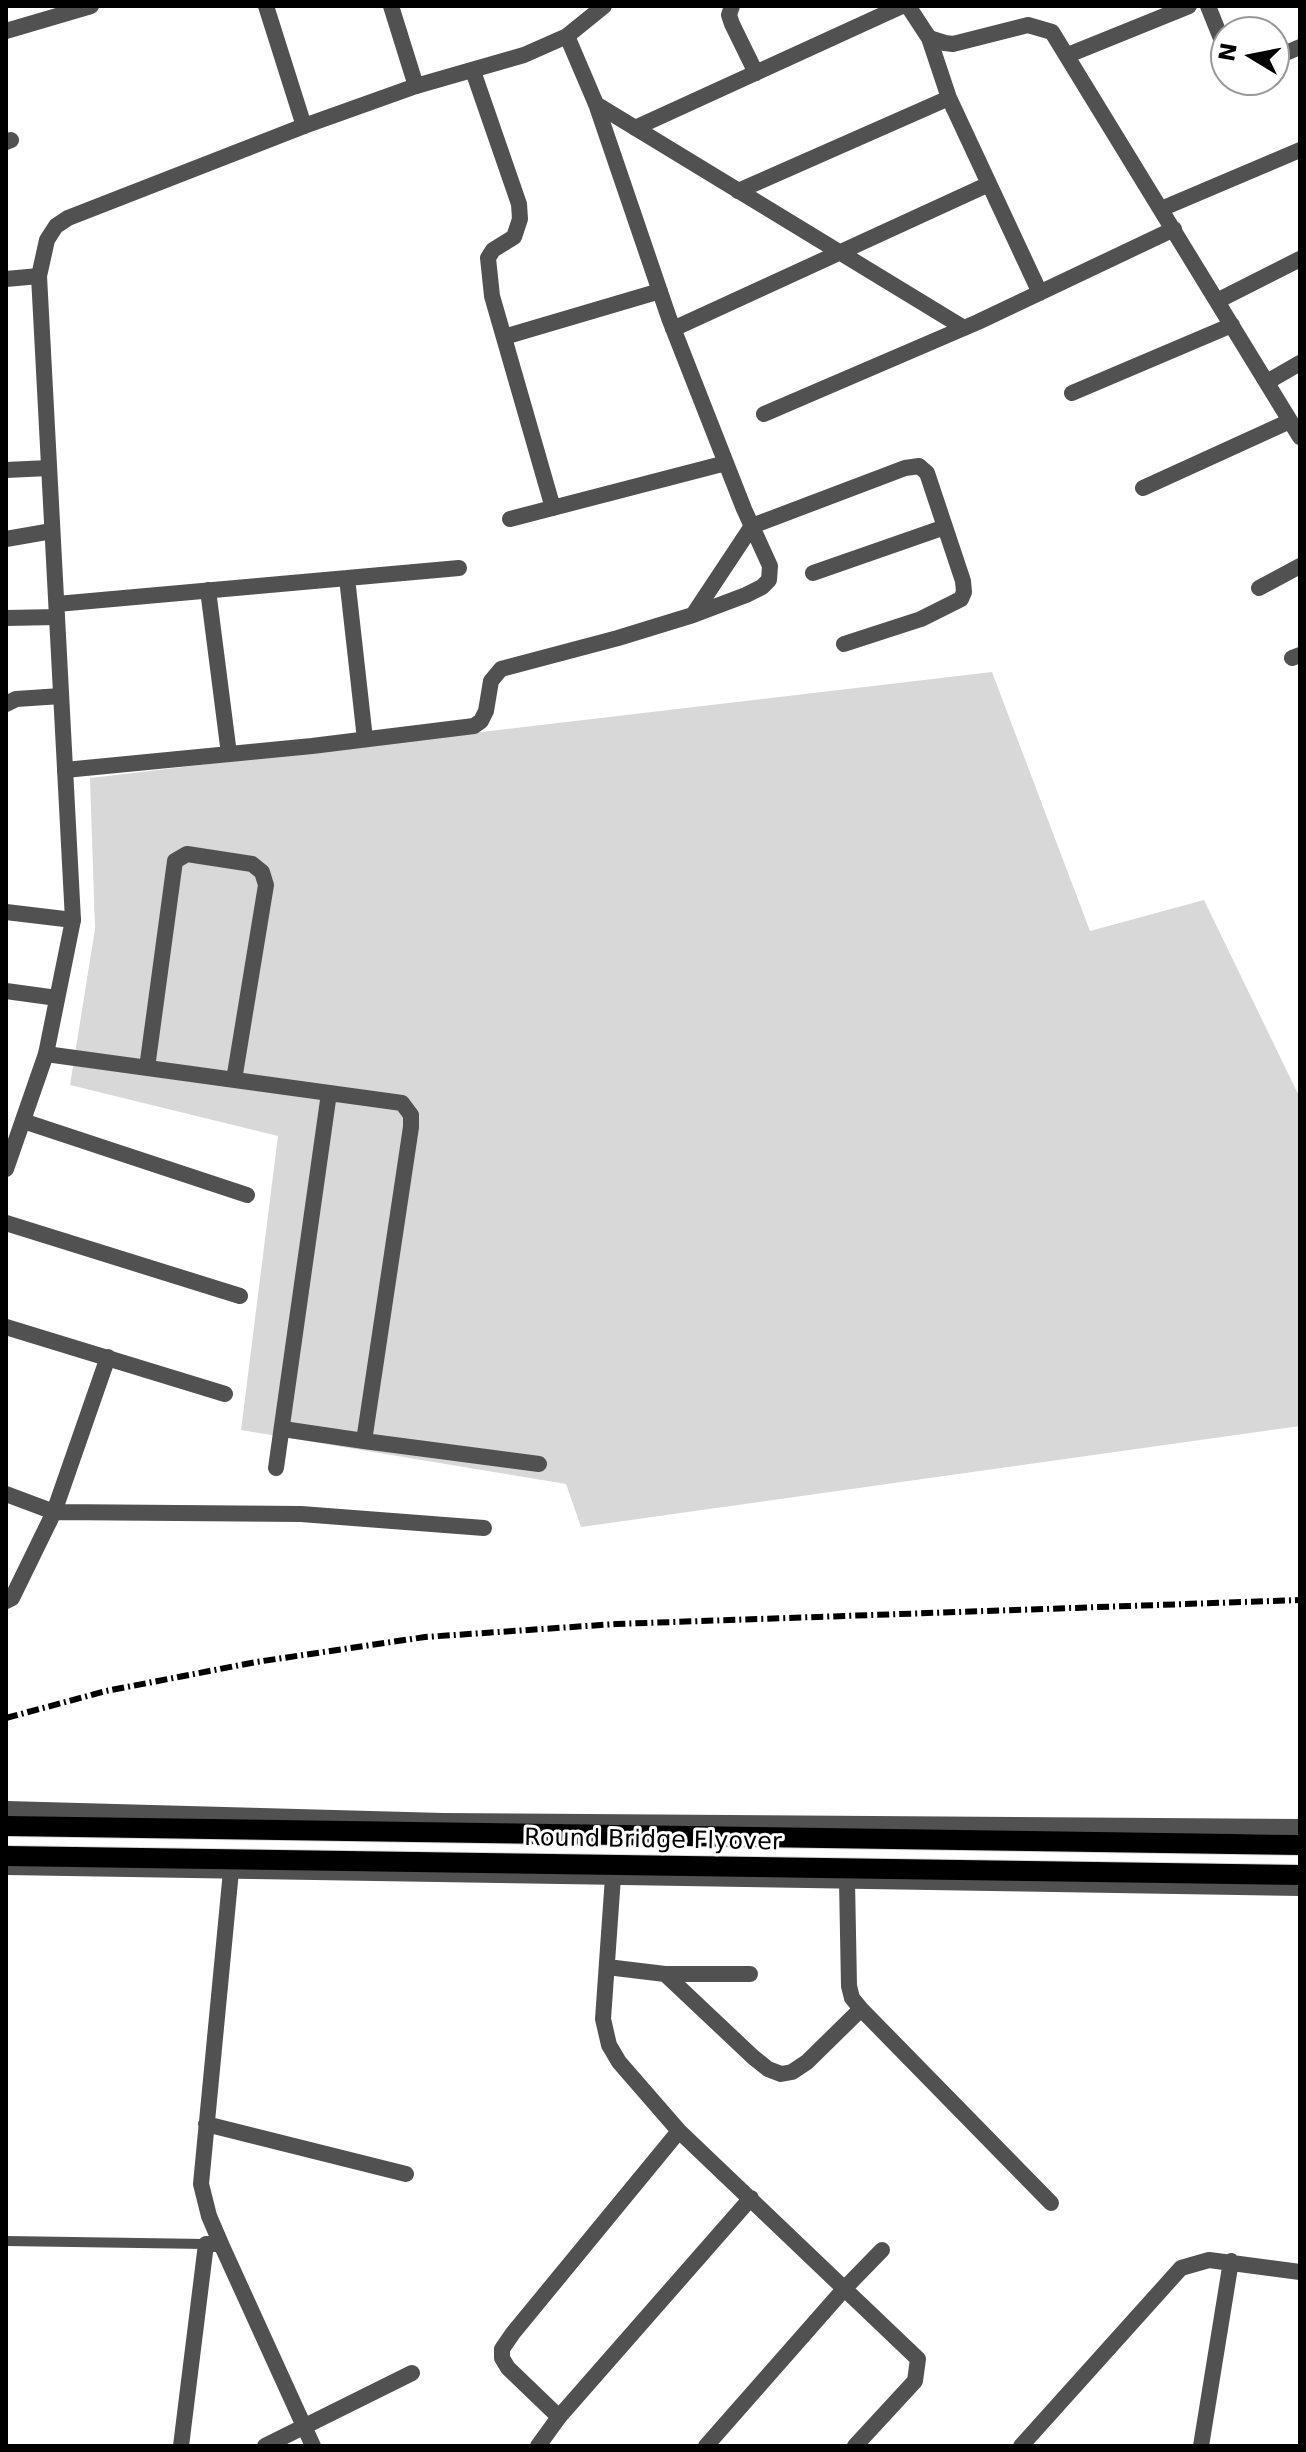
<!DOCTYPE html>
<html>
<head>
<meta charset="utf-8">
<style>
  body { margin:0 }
  #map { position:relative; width:1306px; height:2452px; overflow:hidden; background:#fff; font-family:"DejaVu Sans",sans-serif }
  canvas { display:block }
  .frame { position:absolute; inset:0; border:8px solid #000; pointer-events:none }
  .north { position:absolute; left:1210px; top:16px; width:80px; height:80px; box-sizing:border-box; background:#fff; border:2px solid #999; border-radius:50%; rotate:280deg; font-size:22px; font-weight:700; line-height:32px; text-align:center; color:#000 }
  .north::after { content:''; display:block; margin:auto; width:28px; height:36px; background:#000; clip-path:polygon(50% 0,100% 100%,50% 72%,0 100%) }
</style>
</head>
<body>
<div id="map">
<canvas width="1306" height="2452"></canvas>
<div class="frame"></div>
<div class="north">N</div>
</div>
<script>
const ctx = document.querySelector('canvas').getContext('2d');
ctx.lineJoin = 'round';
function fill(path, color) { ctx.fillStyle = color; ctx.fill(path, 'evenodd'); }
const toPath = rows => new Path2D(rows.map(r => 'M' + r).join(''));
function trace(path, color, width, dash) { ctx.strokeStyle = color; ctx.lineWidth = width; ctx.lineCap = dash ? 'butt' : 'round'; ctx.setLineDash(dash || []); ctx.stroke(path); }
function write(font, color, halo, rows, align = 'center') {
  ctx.font = font + ' "DejaVu Sans",sans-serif'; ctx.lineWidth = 6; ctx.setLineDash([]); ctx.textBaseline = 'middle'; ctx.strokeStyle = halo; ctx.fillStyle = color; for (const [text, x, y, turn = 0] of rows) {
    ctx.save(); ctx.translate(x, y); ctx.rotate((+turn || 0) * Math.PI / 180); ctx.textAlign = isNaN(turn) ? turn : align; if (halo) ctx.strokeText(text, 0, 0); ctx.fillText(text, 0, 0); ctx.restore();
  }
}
fill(toPath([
  [992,672,1090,931,1204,900,1300,1098,1300,1426,581,1527,566,1484,241,1430,278,1136,70,1085,95,929,90,778]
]), '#d8d8d8');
const primary = toPath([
  [6,1826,1300,1845],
  [6,1856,1300,1875]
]);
trace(primary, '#dbdbdb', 22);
trace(toPath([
  [6,2241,206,2244]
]), '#515151', 10);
trace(toPath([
  [266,6,304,126],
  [391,6,416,86],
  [732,6,729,15,732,24,756,73],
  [908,6,929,38,945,43,953,44,1028,25,1052,32,1300,437],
  [1208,6,1226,51],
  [6,31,91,6],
  [929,38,949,98,1040,293],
  [1068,55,1189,6],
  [1274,58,1300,47],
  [473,71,519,204,520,219,514,237,493,250,488,258,492,296,553,508],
  [596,104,964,328],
  [635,128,902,6],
  [6,142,11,140],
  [738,191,949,98],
  [1161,209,1300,150],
  [6,279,39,276],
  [1217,301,1300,259],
  [673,329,989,184],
  [504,337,660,291],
  [1267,382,1300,363],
  [1072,393,1232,325],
  [764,414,978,322,1174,229],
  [6,470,49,468],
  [1143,488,1290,421],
  [510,519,726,463],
  [6,539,52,531],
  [813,573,945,527],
  [347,578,365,739],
  [1259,588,1300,566],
  [208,590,229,754],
  [57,604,459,568],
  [693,615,752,526,905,468,919,466,927,473,963,581,964,592,961,599,921,619,844,644],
  [6,618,57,617],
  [1292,658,1300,655],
  [6,704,16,699,61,696],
  [65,770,312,746,474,726,481,721,486,711,491,681,501,669,618,638,693,615,746,595,762,587,769,580,770,566,744,509,669,318,596,104,567,36],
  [6,912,73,920],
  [6,991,57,998],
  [46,1054,402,1103,411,1115,411,1127,364,1441,539,1464],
  [147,1068,175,861,187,854,252,864,262,872,266,885,234,1080],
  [23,1121,247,1195],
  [6,1223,240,1296],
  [6,1327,225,1394],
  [283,1429,364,1441],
  [276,1468,329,1093],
  [6,1494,54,1512,301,1514,484,1528],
  [6,1601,12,1598,54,1512,108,1357],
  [231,1871,201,2184,209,2216,221,2244,313,2446],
  [613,1877,603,2019,609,2045,619,2062,679,2131,918,2359,915,2381,855,2446],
  [847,1881,849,1986,852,1998,861,2009],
  [607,1967,665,1974,753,2057,768,2069,781,2074,792,2072,807,2062,861,2009,1051,2203],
  [665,1974,750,1974],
  [206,2124,406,2174],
  [559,2417,508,2368,502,2358,502,2349,513,2333,679,2131],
  [181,2446,206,2244,221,2244],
  [265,2446,412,2373],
  [538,2446,559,2417,751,2198],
  [706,2446,845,2288,882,2250],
  [1021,2446,1181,2268,1209,2260,1300,2272],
  [1201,2446,1231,2261]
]), '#515151', 16);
trace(toPath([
  [6,1169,46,1054,73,920,39,276,47,240,56,226,68,218,304,126,416,86,524,55,567,36,604,6],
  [6,1809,443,1821,1300,1827],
  [6,1867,1300,1888]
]), '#515151', 16);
trace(primary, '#000', 20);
trace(toPath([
  [6,1718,106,1691,256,1662,425,1637,616,1624,1300,1600]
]), '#000', 6, [12, 4, 2, 4]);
write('24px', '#000', '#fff', [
  ["Round Bridge Flyover",653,1841,1]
]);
</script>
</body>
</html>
